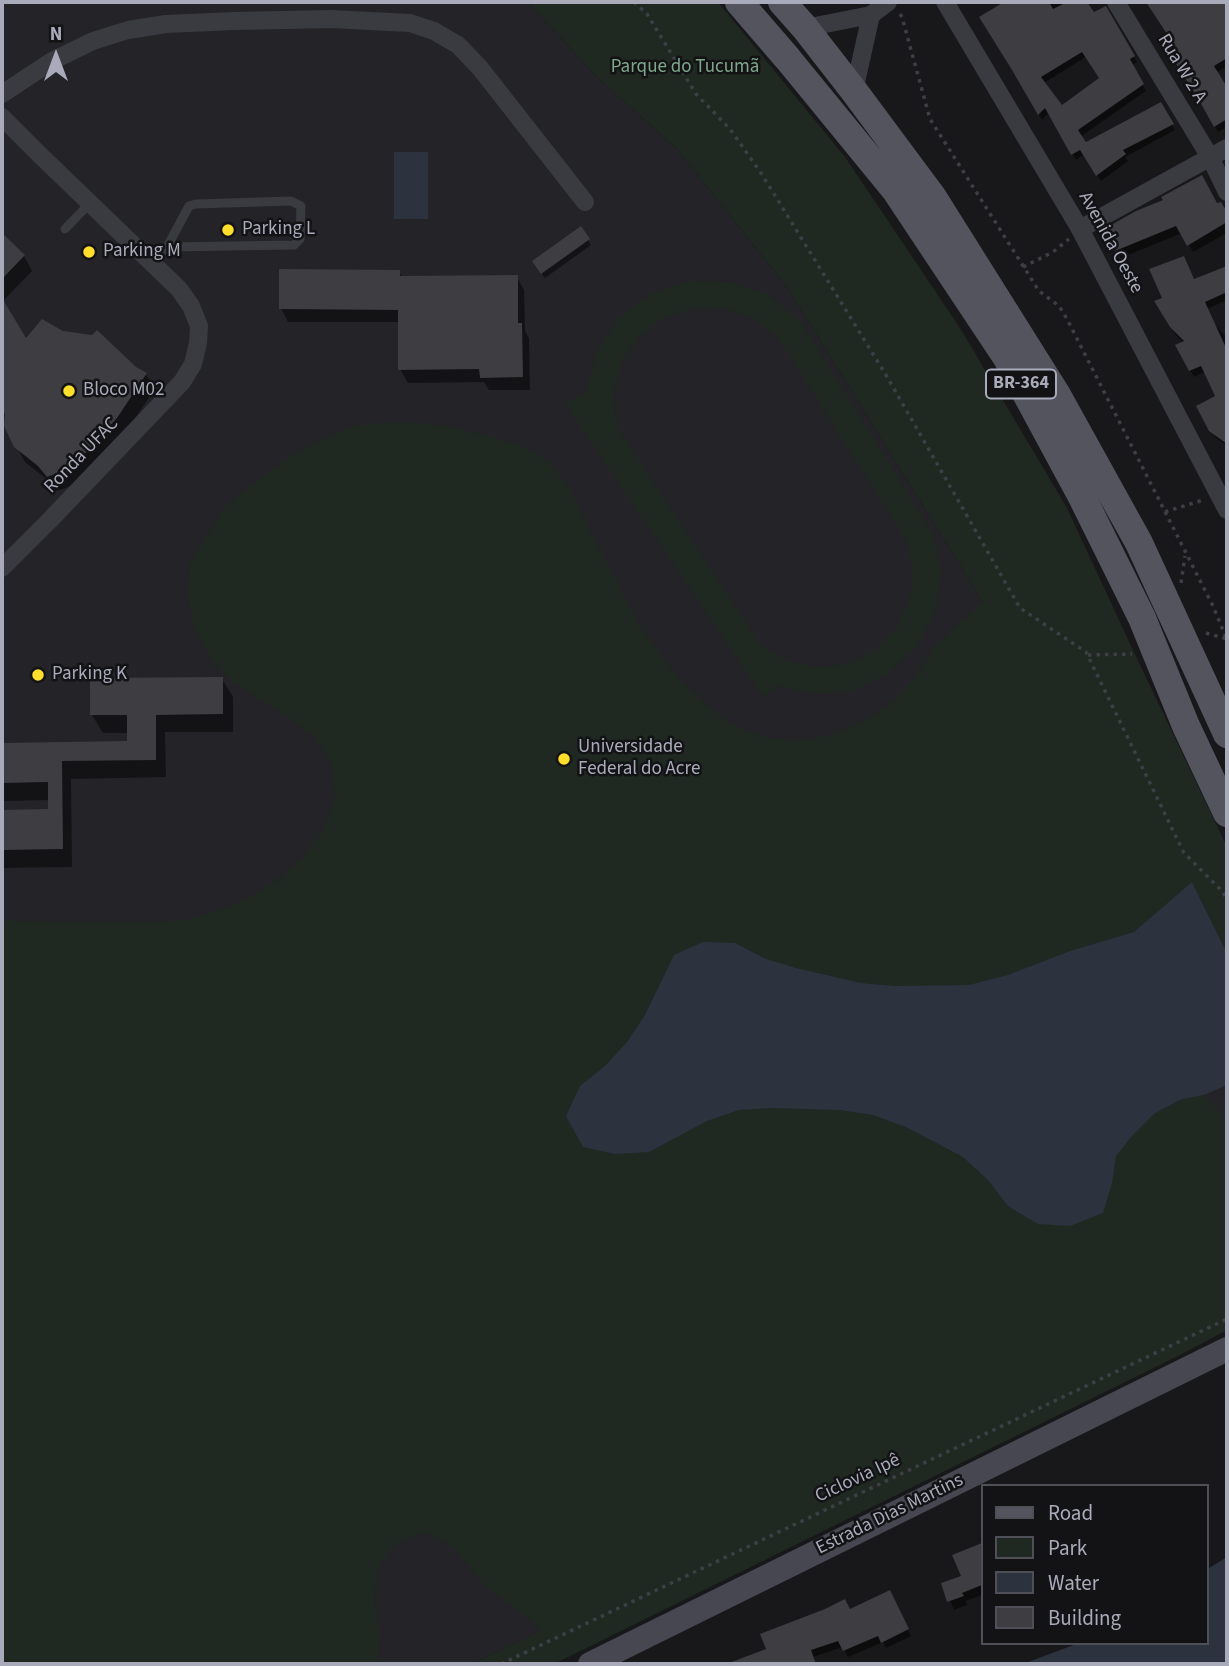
<!DOCTYPE html>
<html>
<head>
<meta charset="utf-8">
<style>
  body { margin:0 }
  #map { position:relative; width:1229px; height:1666px; overflow:hidden; background:#18181a; font-family:"Source Sans 3",sans-serif }
  canvas { display:block }
  .frame { position:absolute; inset:0; border:4px solid #a9abbb; pointer-events:none }
  .legend { position:absolute; left:981px; top:1484px; width:228px; height:161px; box-sizing:border-box; background:#131315; border:2px solid #4f5057; margin:0; padding:9px 12px; list-style:none; font-size:21px; color:#a9abbb }
  .legend li { display:flex; align-items:center; gap:14px; height:35px }
  .legend b { width:35px; border:2px solid #4f5057 }
  .north { position:absolute; left:21px; top:21px; width:70px; height:70px; -webkit-text-stroke:5px #131315; paint-order:stroke; rotate:0deg; font-size:19px; font-weight:700; line-height:28px; text-align:center; color:#a9abbb }
  .north::after { content:''; display:block; margin:auto; width:24px; height:32px; background:#a9abbb; clip-path:polygon(50% 0,100% 100%,50% 72%,0 100%) }
</style>
</head>
<body>
<div id="map">
<canvas width="1229" height="1666"></canvas>
<div class="frame"></div>
<ul class="legend">
<li><b style="height:9px;background:#54545f"></b>Road</li>
<li><b style="height:19px;background:#1f2922"></b>Park</li>
<li><b style="height:19px;background:#2c333f"></b>Water</li>
<li><b style="height:19px;background:#3d3d42"></b>Building</li>
</ul>
<div class="north">N</div>
</div>
<script>
const ctx = document.querySelector('canvas').getContext('2d');
ctx.lineJoin = 'round';
function fill(path, color) { ctx.fillStyle = color; ctx.fill(path, 'evenodd'); }
const toPath = rows => new Path2D(rows.map(r => 'M' + r).join(''));
function trace(path, color, width, dash) { ctx.strokeStyle = color; ctx.lineWidth = width; ctx.lineCap = dash ? 'butt' : 'round'; ctx.setLineDash(dash || []); ctx.stroke(path); }
function write(font, color, halo, rows, align = 'center') {
  ctx.font = font + ' "Source Sans 3",sans-serif'; ctx.lineWidth = 5; ctx.setLineDash([]); ctx.textBaseline = 'middle'; ctx.strokeStyle = halo; ctx.fillStyle = color; for (const [text, x, y, turn = 0] of rows) {
    ctx.save(); ctx.translate(x, y); ctx.rotate((+turn || 0) * Math.PI / 180); ctx.textAlign = isNaN(turn) ? turn : align; if (halo) ctx.strokeText(text, 0, 0); ctx.fillText(text, 0, 0); ctx.restore();
  }
}
fill(toPath([
  [2,2,528,2,597,77,676,148,787,287,983,602,1227,953,1227,1248,1026,1399,472,1664,2,1664]
]), '#242327');
fill(toPath([
  [528,2,718,2,845,157,960,328,1067,508,1132,648,1227,847,1227,953,1192,882,1134,932,1070,951,1008,975,969,985,894,986,861,983,796,968,766,959,735,943,674,955,645,1015,627,1042,605,1066,580,1086,649,1152,707,1121,739,1110,771,1108,840,1110,873,1115,906,1127,963,1157,988,1180,1008,1206,1103,1213,1112,1183,1116,1156,1132,1136,1155,1113,1182,1099,1204,1095,1227,1119,1227,1330,1180,1355,554,1664,472,1664,542,1630,483,1584,453,1547,425,1532,395,1544,376,1570,375,1603,379,1635,378,1664,2,1664,2,919,17,921,52,922,153,922,186,920,220,910,251,896,282,877,307,853,324,828,335,797,332,765,315,738,288,717,233,682,211,659,194,629,188,597,189,565,223,509,249,487,294,454,323,439,354,426,388,422,422,423,457,428,521,445,550,463,570,489,593,537,639,625,681,681,705,704,732,725,763,737,797,741,831,735,861,722,890,705,916,676,936,645,983,602,787,287,676,148,597,77],
  [689,281,730,282,768,295,800,321,933,533,941,572,935,611,917,646,889,673,854,690,815,694,777,686,763,696,565,404,586,391,596,352,619,318,651,294],
  [694,308,725,308,755,319,779,339,908,543,913,573,909,603,895,630,874,651,847,664,816,667,787,661,761,646,616,425,614,393,621,363,639,337,664,317]
]), '#1f2922');
fill(toPath([
  [428,152,428,219,394,219,394,152],
  [1192,882,1227,953,1227,1085,1204,1095,1182,1099,1155,1113,1132,1136,1116,1156,1112,1183,1103,1213,1070,1226,1038,1224,1008,1206,988,1180,963,1157,906,1127,873,1115,840,1110,771,1108,739,1110,707,1121,649,1152,615,1154,583,1147,566,1116,580,1086,605,1066,627,1042,645,1015,674,955,703,942,735,943,766,959,796,968,861,983,894,986,969,985,1008,975,1070,951,1134,932],
  [1227,1557,1227,1664,1023,1664,1079,1643,1206,1643,1206,1570]
]), '#2c333f');
fill(toPath([
  [999,2,1085,2,1093,14,1105,9,1137,62,1132,65,1146,91,1080,137,1085,144,1160,105,1175,130,1125,157,1128,161,1101,181,1084,154,1076,160,1050,112,1042,120,1017,74,1001,5],
  [1087,56,1101,79,1061,108,1044,83],
  [1147,2,1227,2,1227,66,1216,73,1227,90,1227,127,1218,132,1167,31],
  [1220,204,1227,215,1227,236,1225,234,1193,252,1182,233,1121,258,1106,230],
  [2,235,24,256,32,271,2,302,26,341,135,369,146,375,155,389,125,433,74,485,57,491,49,481,25,462,16,446,6,414,2,405],
  [588,240,591,245,545,278,537,267],
  [1227,268,1227,300,1207,309,1214,323,1224,335,1227,333,1227,449,1226,445,1215,437,1199,407,1217,397,1206,371,1194,377,1178,346,1184,343,1175,334,1157,302,1194,281],
  [399,271,402,278,517,277,524,290,525,331,529,338,530,390,489,390,484,382,408,383,400,369,400,322,288,322,281,308],
  [222,679,233,697,233,732,165,732,166,777,71,779,72,867,2,868,2,812,50,811,50,800,2,801,2,745,129,743,129,733,103,733,92,715],
  [982,1545,982,1595,966,1601,967,1605,954,1610,943,1584,963,1577,954,1556],
  [893,1599,911,1636,886,1648,883,1642,848,1657,843,1647,813,1657,816,1664,801,1664,797,1653,850,1611]
]), '#0007');
fill(toPath([
  [1004,2,1049,2,1053,9,1067,2,1087,2,1094,12,1106,6,1135,56,1130,59,1144,84,1078,130,1086,142,1161,102,1174,124,1123,150,1126,154,1096,176,1080,150,1071,155,1045,108,1038,115,1012,70,979,17],
  [1082,52,1099,78,1062,105,1041,77],
  [1146,2,1227,2,1227,58,1214,66,1227,87,1227,119,1214,127,1199,100,1168,51,1161,38,1167,34],
  [1202,175,1217,203,1221,202,1227,212,1227,222,1187,246,1176,226,1115,251,1104,229,1136,211,1163,200,1161,197],
  [581,226,590,239,541,274,532,261],
  [2,233,25,255,2,279],
  [1184,256,1194,279,1227,266,1227,292,1205,302,1227,350,1227,444,1209,431,1196,406,1215,396,1201,366,1189,371,1175,345,1184,341,1170,327,1154,301,1162,298,1149,269],
  [279,269,400,270,400,276,518,275,518,323,522,323,523,377,480,378,479,369,398,370,398,310,279,309],
  [2,298,26,338,42,319,63,331,92,335,97,330,136,367,147,373,117,418,83,456,65,470,47,477,38,466,14,447,4,426,5,414,2,408],
  [223,677,223,714,156,715,156,760,62,761,63,849,2,850,2,810,48,809,48,782,2,783,2,743,127,741,127,715,90,715,90,678],
  [982,1543,982,1585,962,1593,964,1596,947,1602,941,1583,961,1576,952,1555],
  [890,1590,909,1629,881,1643,878,1636,843,1651,838,1641,811,1650,816,1664,729,1664,729,1663,766,1649,760,1634,825,1609,845,1599,850,1609]
]), '#3d3d42');
trace(toPath([
  [634,2,647,14,696,94,730,129,761,173,886,375,1020,608,1086,652,1184,853,1223,892,1227,901],
  [900,14,902,17,930,119,1039,291,1059,306,1067,319,1213,606,1227,640],
  [1023,267,1053,252,1069,239],
  [1165,512,1203,500],
  [1181,583,1185,556],
  [1206,633,1227,639],
  [1088,655,1132,654],
  [501,1664,1227,1319]
]), '#3e3f46', 3.5, [3.5, 5]);
trace(toPath([
  [65,229,90,203],
  [151,261,167,247,189,206,196,204,291,201,301,206,300,239,294,245,167,247]
]), '#3a3a41', 9);
trace(toPath([
  [945,2,1080,229,1227,510],
  [1116,2,1210,157,1227,192],
  [805,28,871,15,888,2],
  [854,91,871,15],
  [2,94,52,61,93,41,128,30,166,24,234,21,331,19,410,23,434,31,458,45,480,68,585,202],
  [2,117,40,155,179,289,191,306,199,326,198,343,193,364,182,382,50,520,2,568],
  [1080,229,1227,148]
]), '#3a3a41', 18);
trace(toPath([
  [590,1664,1227,1349]
]), '#464750', 24);
trace(toPath([
  [739,2,788,59,896,191,1007,358,1081,495,1142,618,1186,726,1227,813],
  [782,2,805,28,854,91,932,196,1057,395,1139,543,1227,734]
]), '#54545f', 28);
for (const [x, y, r, color] of [
  [228,230,7,"#ffdf2b"],
  [89,252,7,"#ffdf2b"],
  [69,391,7,"#ffdf2b"],
  [38,675,7,"#ffdf2b"],
  [564,759,7,"#ffdf2b"]
]) { const dot = new Path2D(); dot.arc(x, y, r, 0, 2 * Math.PI); ctx.fillStyle = color; ctx.fill(dot); trace(dot, '#131315', 2.5); }
for (const [x, y, w] of [
  [1021,384,70]
]) { const box = new Path2D(); box.roundRect(x - w / 2, y - 14.5, w, 29, 5); ctx.fillStyle = '#131315'; ctx.fill(box); trace(box, '#a9abbb', 2); }
write('bold 18px', '#a9abbb', null, [
  ["BR-364",1021,384]
]);
write('19px', '#7ea789', '#131315', [
  ["Parque do Tucumã",685,68]
]);
write('19px', '#a9abbb', '#131315', [
  ["Rua W 2 A",1181,69,59],
  ["Avenida Oeste",1110,243,61],
  ["Ronda UFAC",82,456,-46],
  ["Ciclovia Ipê",858,1479,-25],
  ["Estrada Dias Martins",890,1515,-26]
]);
write('19px', '#a9abbb', '#131315', [
  ["Parking L",242,230],
  ["Parking M",103,252],
  ["Bloco M02",83,391],
  ["Parking K",52,675],
  ["Universidade",578,748],
  ["Federal do Acre",578,770]
], 'left');
</script>
</body>
</html>
